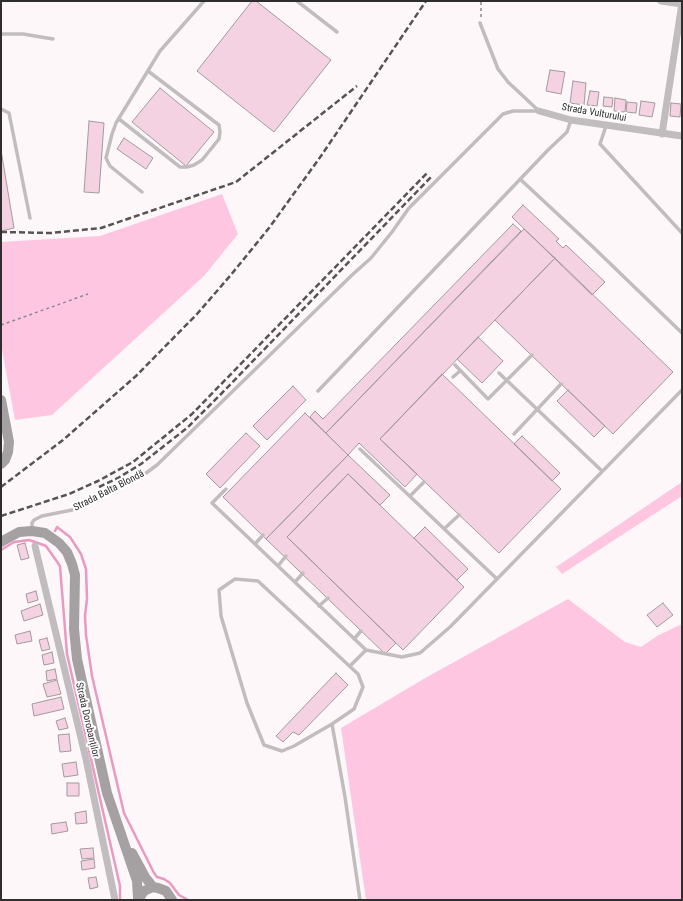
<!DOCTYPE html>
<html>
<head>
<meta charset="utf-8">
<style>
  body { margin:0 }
  #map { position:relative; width:683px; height:901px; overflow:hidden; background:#fef7fa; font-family:"Roboto Condensed",sans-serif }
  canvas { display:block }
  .frame { position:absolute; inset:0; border:2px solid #302d2e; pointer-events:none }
</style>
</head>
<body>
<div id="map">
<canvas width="683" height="901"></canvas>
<div class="frame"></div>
</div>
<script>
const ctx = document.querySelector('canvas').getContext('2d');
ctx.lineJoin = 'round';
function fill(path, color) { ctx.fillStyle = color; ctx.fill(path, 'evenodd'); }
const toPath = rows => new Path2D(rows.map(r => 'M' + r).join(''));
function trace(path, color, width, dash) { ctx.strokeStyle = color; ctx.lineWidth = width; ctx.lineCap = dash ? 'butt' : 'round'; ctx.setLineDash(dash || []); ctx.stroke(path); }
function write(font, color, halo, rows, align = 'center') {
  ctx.font = font + ' "Roboto Condensed",sans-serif'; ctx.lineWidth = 4; ctx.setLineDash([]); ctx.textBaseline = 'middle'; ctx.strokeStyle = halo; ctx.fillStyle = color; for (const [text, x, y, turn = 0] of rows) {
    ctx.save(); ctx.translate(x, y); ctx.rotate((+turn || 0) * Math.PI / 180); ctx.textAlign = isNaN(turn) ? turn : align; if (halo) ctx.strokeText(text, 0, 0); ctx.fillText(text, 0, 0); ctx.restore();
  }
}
fill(toPath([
  [222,194,238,234,204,276,52,415,15,420,1,344,1,242,100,236],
  [682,482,682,496,562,574,556,567],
  [568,599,625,642,641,647,657,636,682,624,682,900,366,900,341,728,427,677]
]), '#ffc6e1');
trace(toPath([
  [55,531,57,527,70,537,81,554,86,569,87,599,85,616,86,635,92,676,124,813,154,873,157,877,164,879,170,883,179,895,188,900],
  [1,550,14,542,29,540,38,543,46,546,60,566,67,654,120,886,120,900]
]), '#ea99c1', 2.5);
const building = toPath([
  [252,1,256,1,331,60,274,132,197,71,252,1],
  [550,70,565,72,561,94,546,91,550,70],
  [573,81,586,83,584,105,570,103,573,81],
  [160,88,214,132,186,166,132,122,160,88],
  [590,91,599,92,597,106,587,105,590,91],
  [604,97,613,98,612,107,603,106,604,97],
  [615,98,626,100,625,112,614,111,615,98],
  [641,101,655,103,652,117,639,115,641,101],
  [627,102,637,103,636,113,626,112,627,102],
  [671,103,681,104,680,117,670,116,671,103],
  [89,121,104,123,99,193,84,192,89,121],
  [124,138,153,158,146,169,117,149,124,138],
  [1,150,14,228,1,231,1,150],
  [523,205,559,239,556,241,563,248,566,245,605,282,592,295,512,217,523,205],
  [513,224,521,231,326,433,310,417,315,411,323,419,513,224],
  [524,229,555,258,380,439,417,474,405,487,359,443,348,455,326,433,524,229],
  [555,258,673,372,613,434,495,320,555,258],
  [478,337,503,361,482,383,457,359,478,337],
  [442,374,561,489,499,553,380,439,442,374],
  [293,386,306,400,267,440,253,426,293,386],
  [568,390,605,426,594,437,557,401,568,390],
  [305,413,348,455,266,539,223,497,305,413],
  [246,433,260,446,220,488,206,474,246,433],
  [522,436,560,473,552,481,514,444,522,436],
  [348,455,390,495,380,505,348,474,287,537,396,643,385,654,266,539,348,455],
  [348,474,464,587,403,650,287,537,348,474],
  [425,527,468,569,457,580,414,538,425,527],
  [25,543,29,558,21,560,17,545,25,543],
  [36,591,38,600,28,603,26,594,36,591],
  [663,603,673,615,657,627,647,615,663,603],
  [40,604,43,615,24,621,21,611,40,604],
  [30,631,32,641,17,644,15,635,30,631],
  [47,638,50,649,42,651,39,640,47,638],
  [52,652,54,663,44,665,42,655,52,652],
  [55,669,57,679,47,681,46,671,55,669],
  [336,673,348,685,299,735,293,732,283,742,276,736,336,673],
  [57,680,61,694,47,697,43,684,57,680],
  [61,697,64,709,34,716,32,704,61,697],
  [65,718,68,728,59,730,56,721,65,718],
  [69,734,71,751,60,752,58,735,69,734],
  [76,762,78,775,64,777,62,764,76,762],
  [67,783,79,783,79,796,67,796,67,783],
  [86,811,87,823,76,824,75,813,86,811],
  [66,822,68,831,52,834,51,824,66,822],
  [93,848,94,858,82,859,80,849,93,848],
  [94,859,95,868,82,870,81,861,94,859],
  [96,877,98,887,90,889,88,878,96,877]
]);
fill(building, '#f5d2e2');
trace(building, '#a29a9e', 1);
trace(toPath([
  [481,17,481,1],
  [1,325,88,294]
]), '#8e898b', 1.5, [3, 3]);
trace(toPath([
  [297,1,337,32],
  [480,23,498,69,508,82,539,111],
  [1,34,23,34,53,39],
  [1,109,9,113,30,218],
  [119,119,180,167,187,167,194,165,202,160,219,139,220,132,219,125,148,71],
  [606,126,600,144,682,233],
  [520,179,593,247,682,333],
  [142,192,110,166,106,158,112,134,116,123,160,51,204,1],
  [455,365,488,399,532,355],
  [499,373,602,471],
  [453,377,460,371],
  [318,391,548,150,567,132,571,120],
  [514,434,561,384],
  [360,449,497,579],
  [226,489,212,503,366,650],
  [410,496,424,482],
  [444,529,459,515],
  [32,530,32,523,34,520,42,516,72,510,142,476,157,465,352,275,371,258,392,232,409,208,503,114,513,111,539,111],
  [255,544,263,535],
  [278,566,286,556],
  [235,579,258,581,358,674,363,687,354,709,332,724,294,746,282,751,264,745,247,703,221,616,219,590,235,579],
  [295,582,303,573],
  [319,606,328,598],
  [354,639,361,631],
  [350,666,366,650,402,657,420,653,450,627,682,390],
  [332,724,345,797,360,900]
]), '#c1bdbf', 3.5);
trace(toPath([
  [661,1,682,4],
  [539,111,571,120,682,136],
  [662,134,682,3],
  [35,546,86,759,115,900]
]), '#c1bdbf', 7);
trace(toPath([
  [1,400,9,442,8,452,5,460,1,464],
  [1,542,19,532,32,531,45,533,59,543,67,552,72,564,75,575,74,629,77,659,107,793,137,881,138,898],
  [132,853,145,877,153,887],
  [138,900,144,891,153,887,158,888,166,891,172,900]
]), '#a5a0a2', 10);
trace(toPath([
  [1,232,51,233,101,228,236,182,357,86],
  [1,487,63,440,136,376,197,314,230,276,269,228,321,156,426,1],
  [99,487,118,478,141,464,187,428,222,393,432,176],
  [1,516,69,494,98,481,133,462,192,414,428,172]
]), '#575354', 2.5, [6, 3]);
write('10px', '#302d2e', '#fff', [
  ["Strada Vulturului",594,113,10],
  ["Strada Balta Blondă",109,491,-27],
  ["Strada Dorobanților",87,720,77]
]);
</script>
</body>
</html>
